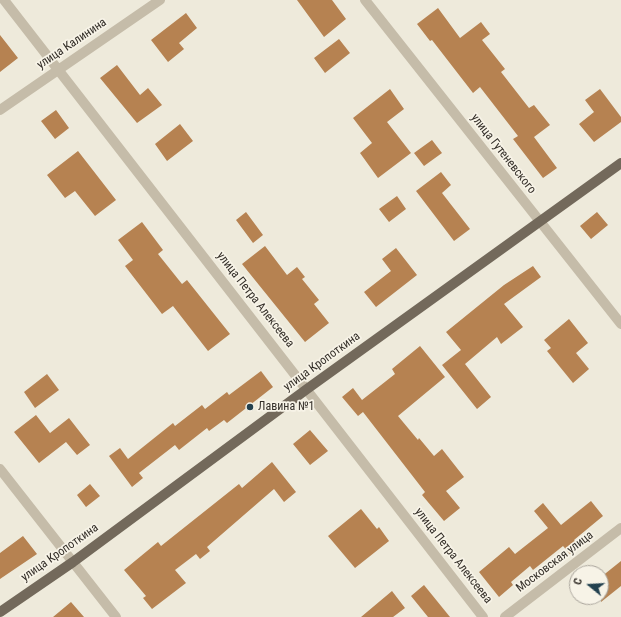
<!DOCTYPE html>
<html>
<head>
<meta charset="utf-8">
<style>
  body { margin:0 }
  #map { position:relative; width:621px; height:617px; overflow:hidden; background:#eeeadb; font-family:"Roboto Condensed",sans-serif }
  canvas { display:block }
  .north { position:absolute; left:569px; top:565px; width:40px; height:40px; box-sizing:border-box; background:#f7f3e7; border:1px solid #a9a49b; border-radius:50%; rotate:288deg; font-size:11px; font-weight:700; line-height:16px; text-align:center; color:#332e28 }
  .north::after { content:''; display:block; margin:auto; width:14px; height:18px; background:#23414f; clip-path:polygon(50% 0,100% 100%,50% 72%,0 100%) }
</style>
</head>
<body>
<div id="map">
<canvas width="621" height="617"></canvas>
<div class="north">С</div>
</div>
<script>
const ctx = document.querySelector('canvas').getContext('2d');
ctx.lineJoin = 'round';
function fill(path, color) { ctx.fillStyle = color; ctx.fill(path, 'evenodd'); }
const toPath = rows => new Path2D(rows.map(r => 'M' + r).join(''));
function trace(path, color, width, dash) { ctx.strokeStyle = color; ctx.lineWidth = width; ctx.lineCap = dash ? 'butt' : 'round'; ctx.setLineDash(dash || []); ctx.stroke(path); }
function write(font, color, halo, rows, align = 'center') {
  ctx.font = font + ' "Roboto Condensed",sans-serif'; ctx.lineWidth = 3.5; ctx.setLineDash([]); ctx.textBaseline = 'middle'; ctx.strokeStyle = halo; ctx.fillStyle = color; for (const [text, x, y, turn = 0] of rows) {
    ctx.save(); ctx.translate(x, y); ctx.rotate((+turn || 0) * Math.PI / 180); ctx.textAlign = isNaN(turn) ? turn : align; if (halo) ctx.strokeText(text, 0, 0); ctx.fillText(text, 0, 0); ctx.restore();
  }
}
fill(toPath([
  [297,0,332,0,346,19,324,37],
  [438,8,460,38,481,22,490,34,482,40,505,69,501,72,529,108,534,105,550,125,534,137,557,168,543,178,513,139,518,136,480,87,473,93,432,40,430,41,417,24],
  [186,13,197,28,179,43,184,49,168,62,151,40],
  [0,35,18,58,0,72],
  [339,39,350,53,325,73,314,58],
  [117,65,140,95,148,88,162,105,137,123,100,78],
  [390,89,404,109,387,122,411,153,378,178,360,153,372,143,353,118],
  [600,89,621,117,621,122,594,142,579,124,594,112,585,100],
  [56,110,69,128,55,139,41,121],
  [180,124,193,141,167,161,155,144],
  [432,140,442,153,424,166,414,153],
  [78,151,116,200,95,216,75,191,65,198,47,175],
  [441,172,451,185,442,193,470,229,454,241,416,191],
  [397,196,406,209,389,222,379,209],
  [246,212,263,235,253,243,236,220],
  [597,212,608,225,591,239,580,226],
  [142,222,163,250,158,254,182,284,187,280,230,334,208,351,173,306,162,314,125,266,133,260,118,240],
  [265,246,287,275,297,267,305,277,302,279,319,300,314,304,329,323,305,342,242,264],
  [396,248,417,275,376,307,364,292,391,271,382,259],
  [533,266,541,277,504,304,523,327,501,344,497,337,465,364,491,397,477,409,442,365,461,350,446,332,504,285],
  [569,319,588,343,576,353,589,369,573,383,547,351,551,348,544,340],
  [420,346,445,377,398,416,418,440,419,438,434,456,442,449,464,477,446,491,460,508,444,521,422,495,425,492,363,412,358,416,342,397,353,388,362,400,395,374,392,369],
  [261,371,273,387,227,423,224,420,209,431,207,428,179,450,175,445,139,473,143,478,132,487,109,456,120,448,128,459,173,423,175,426,202,405,205,409,227,392,229,395],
  [47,374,59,390,35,408,24,392],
  [36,415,50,433,69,418,90,445,77,455,66,442,39,463,14,432],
  [310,430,328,451,310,465,293,444],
  [272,462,296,492,284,502,274,489,207,547,210,551,200,559,196,554,175,570,186,583,152,609,143,598,146,596,124,570,158,542,161,546,239,484,242,488],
  [90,484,100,496,86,507,77,495],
  [591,501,603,516,574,540,579,547,570,554,563,546,533,570,530,566,511,582,513,585,499,597,479,572,509,547,515,554,548,528,534,511,543,503,561,525],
  [361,509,377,529,379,527,389,541,355,568,328,536],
  [23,536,37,554,0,579,0,553],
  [621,561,621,586,601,602,601,577],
  [424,585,450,617,428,617,411,596],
  [392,591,405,608,393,617,361,617],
  [71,602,84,617,53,617]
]), '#b68251');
trace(toPath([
  [4,0,483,617],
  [365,0,621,324],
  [0,110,160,0],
  [0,469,116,617],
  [505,617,621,528]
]), '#c5bca9', 10);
trace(toPath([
  [0,612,73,562,307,389,621,163]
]), '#73695b', 10);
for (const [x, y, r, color] of [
  [250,407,4,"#23414f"]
]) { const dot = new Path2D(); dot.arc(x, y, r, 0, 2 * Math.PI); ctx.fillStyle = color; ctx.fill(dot); trace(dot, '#f7f3e7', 1.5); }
write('12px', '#332e28', '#f7f3e7', [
  ["улица Калинина",72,44,-34],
  ["улица Гутеневского",503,154,52],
  ["улица Петра Алексеева",255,300,52],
  ["улица Кропоткина",322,362,-36],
  ["улица Кропоткина",60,553,-35],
  ["улица Петра Алексеева",453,556,52],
  ["Московская улица",555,562,-37]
]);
write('12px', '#332e28', '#f7f3e7', [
  ["Лавина №1",258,407]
], 'left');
</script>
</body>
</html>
